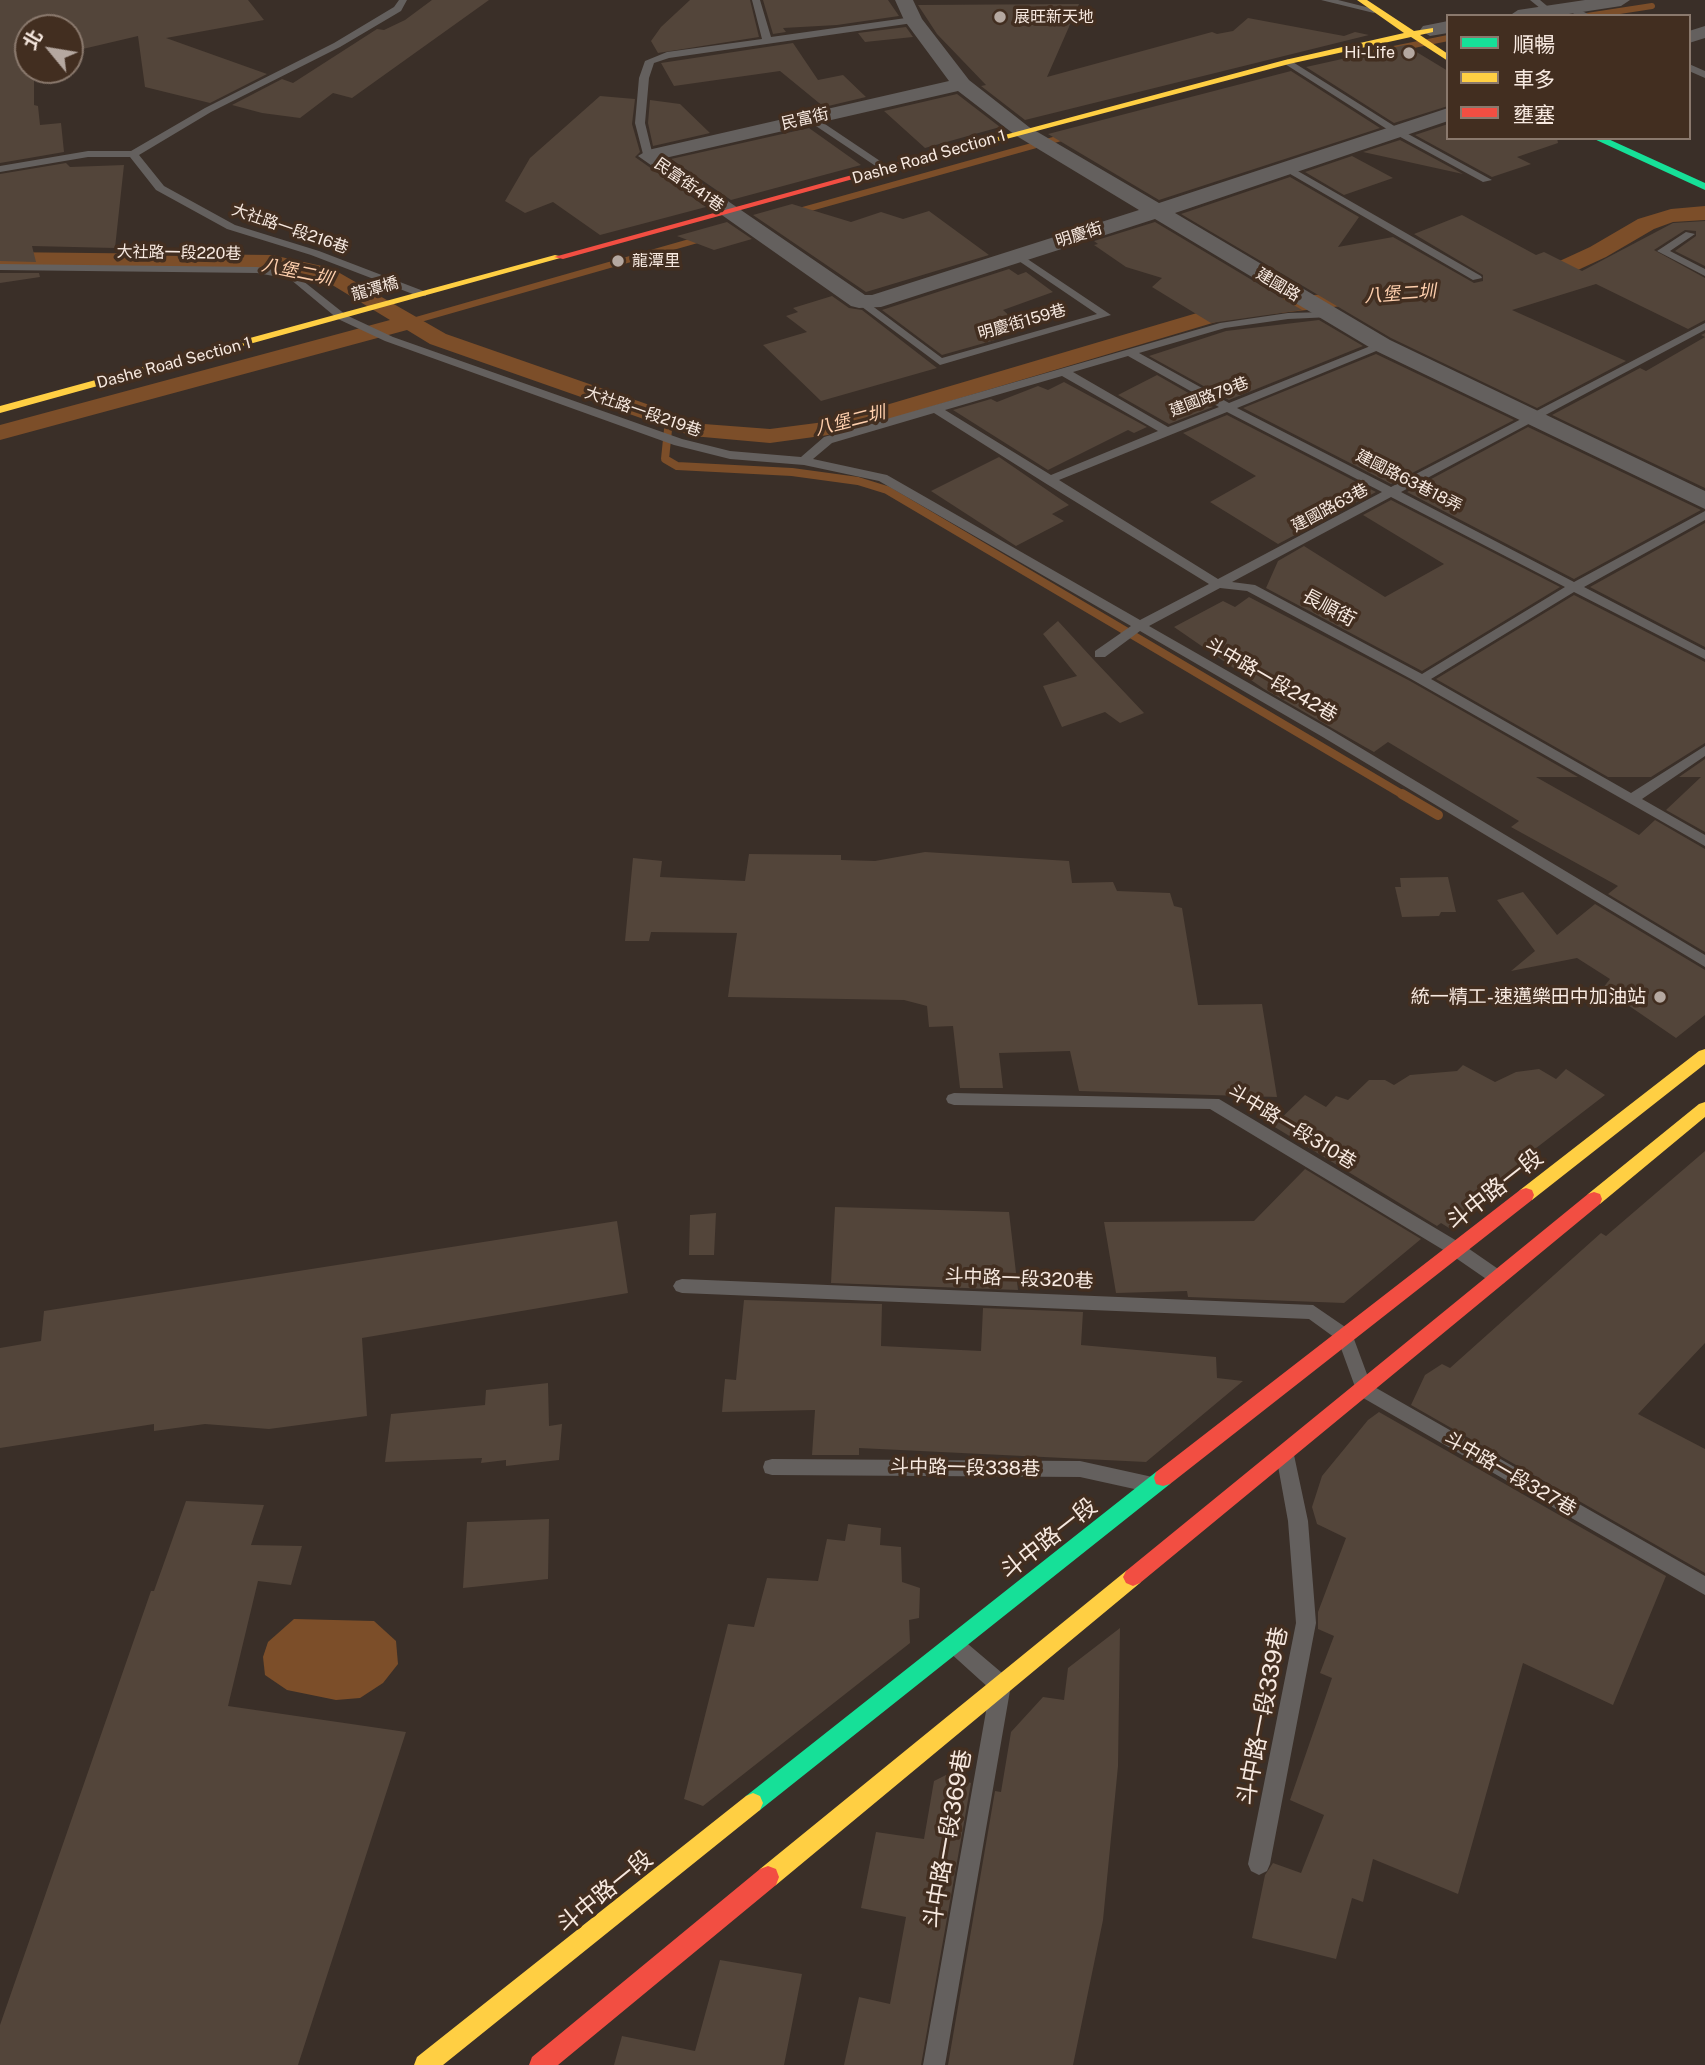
<!DOCTYPE html>
<html>
<head>
<meta charset="utf-8">
<style>
  body { margin:0 }
  #map { position:relative; width:1705px; height:2065px; overflow:hidden; background:#3a2f28; font-family:"Public Sans","Noto Sans TC",sans-serif }
  canvas { display:block }
  .legend { position:absolute; left:1446px; top:14px; width:245px; height:126px; box-sizing:border-box; background:#422e20; border:2px solid #8a796d; margin:0; padding:9px 12px; list-style:none; font-size:21px; color:#f7e9e0 }
  .legend li { display:flex; align-items:center; gap:14px; height:35px }
  .legend b { width:35px; border:2px solid #8a796d }
  .north { position:absolute; left:14px; top:14px; width:70px; height:70px; box-sizing:border-box; background:#422e20; border:2px solid #8a796d; border-radius:50%; rotate:300deg; font-size:19px; font-weight:700; line-height:28px; text-align:center; color:#f7e9e0 }
  .north::after { content:''; display:block; margin:auto; width:24px; height:32px; background:#b5a8a0; clip-path:polygon(50% 0,100% 100%,50% 72%,0 100%) }
</style>
</head>
<body>
<div id="map">
<canvas width="1705" height="2065"></canvas>
<ul class="legend">
<li><b style="height:9px;background:#16e098"></b>順暢</li>
<li><b style="height:9px;background:#ffcf43"></b>車多</li>
<li><b style="height:9px;background:#f24e42"></b>壅塞</li>
</ul>
<div class="north">北</div>
</div>
<script>
const ctx = document.querySelector('canvas').getContext('2d');
ctx.lineJoin = 'round';
function fill(path, color) { ctx.fillStyle = color; ctx.fill(path, 'evenodd'); }
const toPath = rows => new Path2D(rows.map(r => 'M' + r).join(''));
function trace(path, color, width, dash) { ctx.strokeStyle = color; ctx.lineWidth = width; ctx.lineCap = dash ? 'butt' : 'round'; ctx.setLineDash(dash || []); ctx.stroke(path); }
function write(font, color, halo, rows, align = 'center') {
  ctx.font = font + ' "Public Sans","Noto Sans TC",sans-serif'; ctx.lineWidth = 7; ctx.setLineDash([]); ctx.textBaseline = 'middle'; ctx.strokeStyle = halo; ctx.fillStyle = color; for (const [text, x, y, turn = 0] of rows) {
    ctx.save(); ctx.translate(x, y); ctx.rotate((+turn || 0) * Math.PI / 180); ctx.textAlign = isNaN(turn) ? turn : align; if (halo) ctx.strokeText(text, 0, 0); ctx.fillText(text, 0, 0); ctx.restore();
  }
}
fill(toPath([
  [294,1619,374,1621,396,1641,398,1664,383,1683,360,1698,336,1700,287,1690,265,1675,263,1657,268,1642]
]), '#7c4e29');
trace(toPath([
  [1587,16,1652,6],
  [1369,54,1448,38],
  [796,212,1068,136],
  [406,323,704,238]
]), '#7c4e29', 6);
trace(toPath([
  [669,420,665,459,677,466,792,472,858,481,887,490,1405,796]
]), '#7c4e29', 8);
trace(toPath([
  [1402,794,1438,815]
]), '#7c4e29', 10);
fill(toPath([
  [1705,206,1705,220,1673,222,1654,229,1606,257,1554,281,1527,286,1516,279,1519,274,1540,270,1590,247,1638,219,1671,209,1705,206],
  [0,252,272,255,331,268,446,334,704,424,770,429,832,421,1224,305,1369,289,1380,296,1369,303,1226,319,843,433,770,443,692,436,430,344,407,330,0,440,0,425,390,320,324,280,272,269,0,266,0,252]
]), '#7c4e29');
fill(toPath([
  [0,0,248,0,264,20,166,38,267,74,210,103,145,87,138,36,70,52,70,28,28,28,28,70,34,70,34,105,38,106,40,125,61,123,64,152,0,163],
  [432,0,489,0,352,98,333,93,300,118,262,113,232,105,282,79,293,83,377,29,384,30,405,20],
  [690,0,750,0,759,37,658,53,651,41,661,27],
  [763,0,888,0,899,16,837,25,783,28,786,32,773,34],
  [1079,4,1047,77,1212,32,1217,34,1233,31,1248,18,1344,36,1355,32,1369,35,1025,120,981,86,986,85,937,34,918,5],
  [906,27,913,37,865,42,858,33],
  [793,43,818,80,843,75,866,97,824,107,780,71,674,86,661,63],
  [1405,45,1448,71,1448,106,1394,123,1306,67],
  [1291,71,1380,128,1159,200,1048,134],
  [957,94,1000,127,925,148,884,111],
  [600,96,635,99,632,124,640,152,635,157,706,207,600,235,553,202,525,213,505,201,530,158],
  [650,100,680,104,710,133,653,146,648,123],
  [1448,124,1448,138,1557,138,1558,143,1517,157,1531,164,1492,177,1415,135],
  [809,128,861,165,731,200,671,159],
  [1400,140,1463,174,1363,152],
  [1352,156,1393,178,1344,195,1305,172],
  [66,163,70,167,124,165,115,248,32,246,36,262,0,261,0,174],
  [1290,177,1359,217,1338,247,1393,237,1474,283,1483,281,1483,275,1414,234,1462,215,1536,255,1544,252,1582,271,1673,223,1705,221,1705,266,1675,251,1696,236,1696,231,1685,230,1654,250,1705,278,1705,320,1688,329,1596,284,1512,310,1626,361,1537,408,1391,338,1181,214],
  [792,204,851,222,881,212,903,219,929,211,989,255,866,292,753,215],
  [727,222,752,239,714,250,677,236],
  [1155,222,1302,310,1211,323,1152,287,1162,278,1126,267,1094,245,1098,244,1094,241],
  [1009,269,1018,275,1026,272,1053,292,1003,310,1015,321,981,330,995,340,942,355,882,310],
  [0,273,39,273,40,277,0,283],
  [832,296,849,308,862,310,937,368,821,401,763,345,807,332,786,316,798,312,793,308],
  [1319,320,1363,346,1229,400,1149,356,1226,331],
  [1705,333,1705,488,1552,415,1640,368,1646,371,1705,337,1701,335],
  [1376,354,1514,420,1391,484,1243,408],
  [1157,375,1213,407,1169,424,1118,395],
  [1064,382,1147,427,1134,433,1128,430,1048,470,953,410,991,399,997,402,1038,386,1048,390],
  [1227,415,1376,492,1278,544,1210,502,1256,476,1183,433],
  [1528,427,1701,510,1574,579,1407,492],
  [999,457,1069,505,1052,514,1064,521,1016,546,931,491],
  [1391,500,1560,587,1422,671,1266,588,1278,561,1304,546,1385,597,1444,564,1363,515],
  [1705,523,1705,647,1590,587],
  [1574,595,1705,662,1705,743,1651,777,1608,777,1436,679],
  [1249,597,1410,681,1578,777,1536,777,1639,835,1655,820,1705,849,1705,952,1608,894,1618,886,1511,827,1519,821,1388,742,1374,752,1365,747,1264,689,1174,627,1223,601,1235,607],
  [1058,621,1093,659,1144,713,1120,723,1105,712,1062,727,1043,686,1077,676,1043,634],
  [1705,759,1705,832,1666,810,1701,777,1679,777],
  [925,852,1069,861,1072,883,1113,882,1117,891,1170,893,1174,906,1182,908,1198,1005,1262,1004,1277,1097,1079,1091,1070,1051,999,1053,1003,1088,960,1088,953,1026,929,1027,927,1006,904,1000,728,997,737,933,651,932,649,941,625,941,633,858,662,861,660,877,745,881,749,854,841,855,841,860,875,861],
  [1448,877,1456,912,1441,912,1439,916,1402,917,1395,887,1401,887,1400,878],
  [1523,892,1557,935,1595,904,1705,970,1705,1015,1676,1038,1603,988,1610,979,1577,958,1511,971,1535,951,1497,900],
  [1463,1065,1495,1082,1516,1072,1539,1069,1556,1079,1566,1069,1605,1095,1518,1162,1526,1166,1449,1228,1441,1223,1437,1226,1273,1126,1305,1095,1326,1107,1336,1096,1348,1100,1369,1080,1385,1080,1394,1085,1410,1075,1457,1071],
  [1705,1151,1705,1343,1638,1414,1705,1449,1705,1573,1411,1405,1425,1375,1442,1364,1450,1368,1601,1233,1606,1236],
  [1305,1169,1421,1239,1344,1303,1188,1297,1187,1291,1116,1293,1104,1222,1254,1221],
  [835,1207,1009,1212,1018,1290,831,1283],
  [716,1213,714,1255,689,1255,690,1215],
  [617,1221,628,1293,362,1338,367,1416,269,1429,205,1424,154,1431,154,1424,0,1448,0,1348,41,1341,44,1311],
  [744,1300,882,1304,881,1346,981,1351,983,1308,1083,1312,1081,1345,1216,1357,1217,1378,1243,1381,1146,1462,859,1448,859,1455,812,1455,815,1410,722,1412,725,1379,736,1380],
  [548,1383,549,1426,562,1424,559,1460,506,1466,506,1460,481,1463,482,1458,385,1462,391,1414,485,1405,486,1390],
  [1379,1412,1666,1576,1613,1705,1523,1663,1458,1894,1373,1859,1363,1902,1352,1898,1336,1959,1252,1938,1265,1875,1273,1863,1301,1873,1324,1815,1290,1800,1332,1678,1320,1673,1334,1636,1318,1629,1318,1612,1346,1538,1317,1524,1312,1507,1322,1476,1368,1420],
  [186,1501,264,1505,251,1545,302,1546,291,1585,258,1581,228,1706,406,1732,298,2065,0,2065,0,2025,151,1591,154,1591],
  [549,1519,548,1579,463,1588,467,1522],
  [848,1524,881,1528,880,1545,901,1547,902,1582,920,1588,919,1618,909,1620,910,1643,703,1806,684,1799,728,1624,754,1627,767,1578,818,1581,827,1539,845,1541],
  [1120,1628,1118,1766,1103,1920,1073,2065,948,2065,995,1791,1001,1792,1011,1732,1043,1697,1064,1700,1068,1668],
  [946,1775,971,1783,921,2065,844,2065,859,1997,890,2004,906,1917,861,1908,876,1832,924,1839,934,1781],
  [720,1960,802,1974,784,2065,614,2065,622,2036,695,2051]
]), '#53453a');
fill(toPath([
  [399,0,407,0,401,11,340,47,211,112,139,155,164,186,235,225,319,251,426,292,426,296,418,296,311,255,227,229,156,190,130,157,88,157,0,172,0,166,88,151,131,151,205,108,334,43,394,7,399,0],
  [752,0,760,0,771,37,913,17,917,20,913,23,669,58,654,63,649,78,645,123,653,156,644,158,635,123,639,78,645,61,667,52,762,39,752,0],
  [1321,0,1338,0,1378,10,1374,13,1321,0],
  [1530,0,1540,0,1553,11,1546,13,1530,0],
  [1570,5,1588,14,1589,16,1578,16,1567,10,1566,8,1570,5],
  [1288,59,1399,129,1492,180,1483,182,1393,133,1285,64,1283,62,1288,59],
  [1689,64,1705,71,1705,78,1689,71,1689,64],
  [807,116,813,116,892,169,883,171,807,120,807,116],
  [1289,166,1481,276,1482,278,1473,280,1285,171,1285,167,1289,166],
  [1686,232,1695,234,1670,251,1705,269,1705,276,1657,251,1686,232],
  [1017,252,1111,315,940,365,854,301,863,299,942,358,1097,314,1013,257,1012,255,1017,252],
  [0,264,257,267,293,273,346,315,393,337,682,439,730,451,801,457,824,437,1220,323,1288,313,1327,312,1331,313,1331,317,1288,319,1225,328,1139,353,1229,403,1378,343,1386,343,1386,347,1237,408,1391,487,1705,323,1705,330,1401,492,1574,582,1705,511,1705,520,1584,587,1705,650,1705,659,1574,592,1431,679,1631,793,1705,746,1705,756,1642,799,1705,835,1705,846,1411,679,1247,591,1220,588,1149,626,1331,730,1705,955,1705,967,1321,736,1140,631,1105,657,1095,657,1095,651,1131,626,879,481,804,465,730,459,674,445,385,341,338,319,290,279,257,273,0,270,0,264],
  [1128,356,1219,407,1168,427,1073,372,1128,356],
  [1062,376,1158,431,1051,475,945,410,1062,376],
  [1227,412,1382,492,1218,579,1059,480,1227,412],
  [934,413,1045,483,1209,584,1140,620,887,475,813,459,832,443,934,413],
  [1391,497,1565,587,1422,674,1255,585,1232,582,1391,497],
  [954,1093,1219,1099,1462,1244,1504,1273,1507,1278,1504,1283,1498,1285,1492,1283,1450,1254,1210,1109,954,1105,948,1103,946,1099,948,1095,954,1093],
  [682,1279,1313,1305,1351,1331,1371,1385,1705,1576,1705,1595,1358,1395,1338,1340,1309,1319,682,1293,676,1291,673,1286,676,1281,682,1279],
  [1285,1447,1292,1449,1294,1455,1308,1521,1316,1623,1270,1864,1267,1871,1259,1875,1251,1871,1248,1864,1296,1623,1288,1521,1276,1455,1278,1449,1285,1447],
  [772,1459,1080,1461,1148,1476,1155,1478,1157,1484,1155,1490,1148,1492,1080,1477,772,1475,765,1473,763,1467,765,1461,772,1459],
  [955,1636,962,1639,1008,1678,1011,1685,945,2065,923,2065,990,1689,948,1651,945,1645,948,1639,955,1636]
]), '#64605e');
fill(toPath([
  [895,0,913,0,922,19,969,80,1029,127,1159,203,1448,108,1448,121,1175,213,1390,340,1705,491,1705,509,1374,350,1155,219,881,307,859,308,851,306,638,156,648,150,949,81,904,20,895,0],
  [958,91,1015,135,1139,210,872,295,865,295,665,158,958,91],
  [1585,0,1630,0,1621,6,1556,16,1509,16,1518,10,1585,0],
  [1448,21,1448,33,1430,36,1420,30,1423,26,1448,21],
  [1705,26,1705,38,1689,43,1689,31,1705,26]
]), '#64605e');
fill(toPath([
  [1592,138,1606,138,1705,183,1705,190,1592,138],
  [1163,1470,1170,1472,1172,1478,1170,1484,760,1810,753,1813,746,1810,743,1803,746,1796,1156,1472,1163,1470]
]), '#16e098');
fill(toPath([
  [1357,0,1367,0,1414,31,1433,28,1433,32,1420,35,1448,54,1448,61,1411,37,1289,64,946,155,941,152,1285,60,1404,33,1357,0],
  [555,255,564,257,0,413,0,406,555,255],
  [1705,1049,1705,1064,1532,1200,1520,1200,1518,1195,1520,1190,1699,1051,1705,1049],
  [1705,1102,1705,1117,1600,1204,1588,1204,1586,1199,1588,1194,1699,1104,1705,1102],
  [1133,1568,1140,1571,1143,1577,1140,1583,776,1885,768,1888,760,1885,757,1877,760,1869,1126,1571,1133,1568],
  [753,1793,760,1796,763,1803,760,1810,443,2065,414,2065,417,2057,746,1796,753,1793]
]), '#ffcf43');
fill(toPath([
  [943,150,951,152,563,259,554,257,943,150],
  [1526,1188,1532,1190,1534,1195,1532,1200,1170,1484,1163,1486,1156,1484,1154,1478,1156,1472,1520,1190,1526,1188],
  [1594,1192,1600,1194,1602,1199,1600,1204,1140,1583,1133,1586,1126,1583,1123,1577,1126,1571,1588,1194,1594,1192],
  [768,1866,776,1869,779,1877,776,1885,558,2065,529,2065,532,2057,760,1869,768,1866]
]), '#f24e42');
for (const [x, y, r, color] of [
  [1000,17,7,"#b5a8a0"],
  [1409,53,7,"#b5a8a0"],
  [618,261,7,"#b5a8a0"],
  [1660,997,7,"#b5a8a0"]
]) { const dot = new Path2D(); dot.arc(x, y, r, 0, 2 * Math.PI); ctx.fillStyle = color; ctx.fill(dot); trace(dot, '#422e20', 2.5); }
write('16px', '#f7e9e0', '#422e20', [
  ["展旺新天地",1014,17],
  ["Hi-Life",1395,53,"right"],
  ["龍潭里",632,261]
], 'left');
write('16px', '#f7e9e0', '#422e20', [
  ["民富街",805,119,-13],
  ["Dashe Road Section 1",929,157,-16],
  ["民富街41巷",689,185,35],
  ["大社路一段216巷",290,229,19],
  ["明慶街",1079,235,-18],
  ["大社路一段220巷",179,253,1],
  ["建國路",1278,285,31],
  ["龍潭橋",375,289,-16],
  ["明慶街159巷",1022,322,-16],
  ["Dashe Road Section 1",174,363,-15],
  ["建國路79巷",1209,397,-21],
  ["大社路一段219巷",643,412,19],
  ["建國路63巷18弄",1409,481,27],
  ["建國路63巷",1330,508,-28]
]);
write('italic 18px', '#fdceac', '#422e20', [
  ["八堡二圳",297,272,12],
  ["八堡二圳",1400,294,-4],
  ["八堡二圳",850,421,-14]
]);
write('19px', '#f7e9e0', '#422e20', [
  ["長順街",1329,608,28],
  ["斗中路一段242巷",1271,680,30],
  ["斗中路一段310巷",1292,1127,31],
  ["斗中路一段320巷",1019,1279,2],
  ["斗中路一段338巷",965,1468,1],
  ["斗中路一段327巷",1510,1474,30]
]);
write('19px', '#f7e9e0', '#422e20', [
  ["統一精工-速邁樂田中加油站",1646,997]
], 'right');
write('23px', '#f7e9e0', '#422e20', [
  ["斗中路一段",1495,1190,-38],
  ["斗中路一段",1049,1539,-38],
  ["斗中路一段339巷",1263,1716,-79],
  ["斗中路一段369巷",948,1839,-80],
  ["斗中路一段",605,1892,-39]
]);
</script>
</body>
</html>
